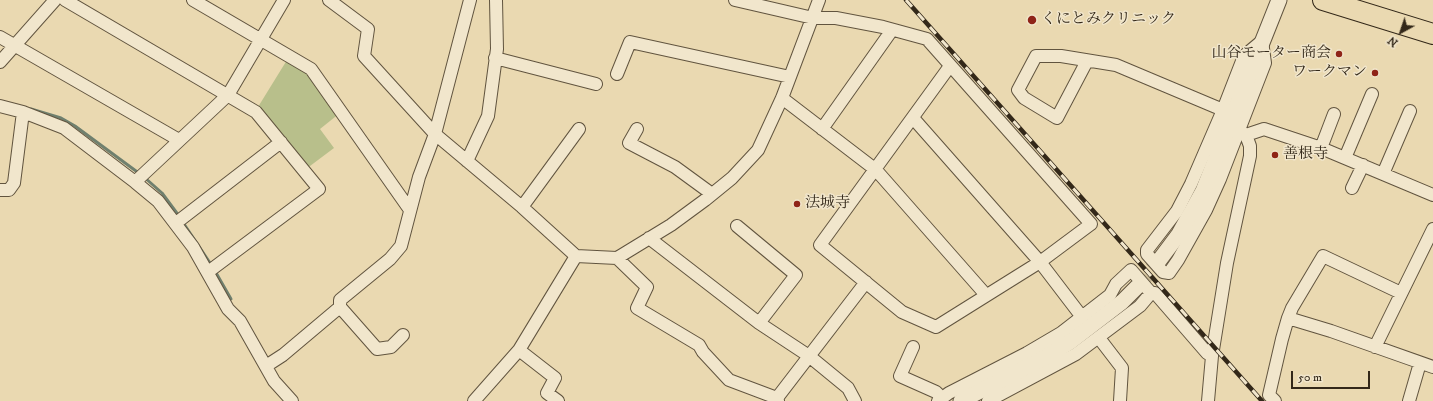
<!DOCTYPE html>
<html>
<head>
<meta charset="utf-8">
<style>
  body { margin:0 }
  #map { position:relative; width:1433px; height:401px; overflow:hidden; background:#ead9b1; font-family:"IM FELL DW Pica",serif }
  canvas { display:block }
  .north { position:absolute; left:1381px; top:12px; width:40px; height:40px; -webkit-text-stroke:3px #f1e6cc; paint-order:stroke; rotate:220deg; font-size:11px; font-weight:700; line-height:16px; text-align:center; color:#332819 }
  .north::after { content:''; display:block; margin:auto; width:14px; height:18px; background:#332819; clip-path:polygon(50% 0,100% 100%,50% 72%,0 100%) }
  .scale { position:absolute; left:1291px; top:371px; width:79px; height:18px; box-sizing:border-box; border:2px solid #332819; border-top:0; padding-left:5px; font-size:12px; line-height:14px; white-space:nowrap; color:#332819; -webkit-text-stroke:3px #f1e6cc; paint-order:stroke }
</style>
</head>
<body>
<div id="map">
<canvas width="1433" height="401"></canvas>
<div class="north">N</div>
<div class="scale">50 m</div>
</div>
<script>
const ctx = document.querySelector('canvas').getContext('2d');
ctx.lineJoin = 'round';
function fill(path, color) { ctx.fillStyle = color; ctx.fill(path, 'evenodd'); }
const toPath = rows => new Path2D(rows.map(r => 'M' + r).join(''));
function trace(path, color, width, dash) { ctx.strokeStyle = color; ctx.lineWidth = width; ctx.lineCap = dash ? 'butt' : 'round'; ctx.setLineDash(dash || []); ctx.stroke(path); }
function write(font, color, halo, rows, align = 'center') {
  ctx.font = font + ' "IM FELL DW Pica","Noto Serif JP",serif'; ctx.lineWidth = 3; ctx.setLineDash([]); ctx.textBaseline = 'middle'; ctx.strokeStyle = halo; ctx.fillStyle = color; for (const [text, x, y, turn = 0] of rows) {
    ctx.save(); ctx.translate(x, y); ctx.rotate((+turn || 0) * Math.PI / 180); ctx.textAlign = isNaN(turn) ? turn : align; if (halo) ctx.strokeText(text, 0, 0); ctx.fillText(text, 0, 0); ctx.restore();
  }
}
fill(toPath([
  [287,60,310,74,340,113,320,129,334,148,306,169,258,107]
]), '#b8bf8b');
trace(toPath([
  [31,109,61,118,75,126,140,174],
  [144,177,162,193,179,216],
  [182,221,212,266],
  [215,271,231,299]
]), '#70806e', 3);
trace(toPath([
  [1137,287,1158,262]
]), '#c5b693', 15, [15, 8]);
const minor = toPath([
  [65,0,256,112,319,189,208,272],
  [193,0,311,69,410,210],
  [329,0,368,29,364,56,435,134,522,207,576,256,617,258,671,225,705,200,732,178,758,150,782,98,819,0],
  [735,0,813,18,836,18,883,27,927,39,1091,224,1040,262,936,327,902,312,820,245,950,66],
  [0,37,179,140],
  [1262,41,1265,63,1220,179,1206,210,1178,260,1169,273,1163,272,1147,254,1147,250,1177,211,1191,184,1223,110,1244,56,1262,41],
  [495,58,596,84],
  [1087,61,1057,118,1024,98,1018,90,1036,56,1061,56,1116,65,1223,110],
  [0,62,55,0],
  [617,74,630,42,790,77],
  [782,98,876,170,986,295],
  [0,106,23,112,64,128,135,182,158,201,193,247,228,309,240,321,274,381,292,401],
  [913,118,1040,262,1082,317],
  [637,129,629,143,675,167,712,194],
  [822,129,892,30],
  [1240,132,1246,135,1264,129,1321,148,1433,195],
  [1321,148,1334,114],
  [1345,158,1372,94],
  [467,161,488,116,497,49,496,0],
  [1383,174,1410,111],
  [135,182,228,95,284,0],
  [1352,188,1363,165],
  [0,190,9,190,14,183,23,112],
  [522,207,579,129],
  [176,223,281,142],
  [737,226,796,275,759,323],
  [649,238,759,323,809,356,848,388,855,401],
  [617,258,647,287,637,308,699,345,703,352,729,380,777,398,778,401],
  [340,307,377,349,391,347,403,335],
  [1288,318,1331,331,1433,367],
  [1099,338,1122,368,1120,401],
  [913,347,900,376,936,392,942,398],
  [1375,347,1433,229],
  [519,350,555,378,547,393,558,401],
  [266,366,283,355,340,307,340,300,390,259,401,246,419,177,435,134,470,0],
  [777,398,866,282],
  [474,401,519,350,576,256],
  [938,401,949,393,1027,353,1061,333,1110,295,1116,284,1131,270,1151,293,1155,293,1207,353,1212,356],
  [988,401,1076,354,1140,306,1151,293],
  [1208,401,1212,356,1227,263,1250,156,1250,146,1246,135],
  [1275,401,1269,395,1282,339,1288,318,1292,308,1323,256,1401,293],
  [1409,401,1420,363]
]);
const tertiary = toPath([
  [1158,262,1179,234,1203,191,1279,0],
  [961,401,1044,358,1070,342,1122,302,1137,287]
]);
const trunk = toPath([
  [1323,0,1433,34]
]);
trace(minor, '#61543f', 14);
trace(tertiary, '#61543f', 17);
trace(trunk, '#332819', 22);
trace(minor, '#f1e6cc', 12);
trace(tertiary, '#f1e6cc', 15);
trace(trunk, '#ead9b1', 20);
const rail = toPath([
  [906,0,1262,401]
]);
trace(rail, '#332819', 4.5);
trace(rail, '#f1e6cc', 3, [9]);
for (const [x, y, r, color] of [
  [1032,20,5,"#8f2418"],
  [1339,54,4,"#8f2418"],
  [1375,73,4,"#8f2418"],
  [1275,155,4,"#8f2418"],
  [797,204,4,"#8f2418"]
]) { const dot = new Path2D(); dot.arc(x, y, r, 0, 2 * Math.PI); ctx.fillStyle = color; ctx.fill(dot); trace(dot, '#f1e6cc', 1.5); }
write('15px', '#332819', '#f1e6cc', [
  ["くにとみクリニック",1041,20],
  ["山谷モーター商会",1331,54,"right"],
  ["ワークマン",1367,73,"right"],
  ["善根寺",1283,155],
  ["法城寺",805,204]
], 'left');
</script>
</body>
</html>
